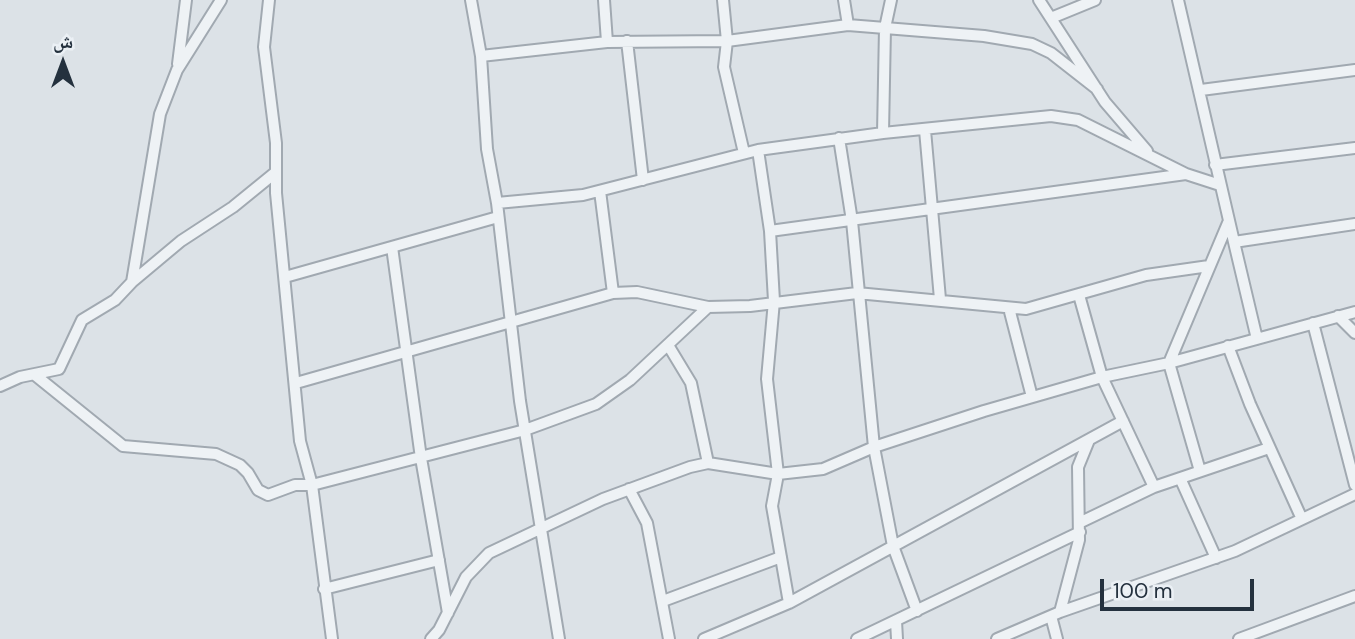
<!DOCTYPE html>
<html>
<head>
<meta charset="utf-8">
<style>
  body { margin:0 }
  #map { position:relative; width:1355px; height:639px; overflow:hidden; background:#dce2e7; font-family:"DM Sans","Noto Naskh Arabic",sans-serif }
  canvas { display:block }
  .north { position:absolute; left:28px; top:28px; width:70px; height:70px; -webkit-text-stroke:5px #ebf0f5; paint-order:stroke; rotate:0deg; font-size:19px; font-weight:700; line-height:28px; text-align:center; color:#24313e }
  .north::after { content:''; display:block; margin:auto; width:24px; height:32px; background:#24313e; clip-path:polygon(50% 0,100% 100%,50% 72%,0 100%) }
  .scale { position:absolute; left:1100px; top:579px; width:154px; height:32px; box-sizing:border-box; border:4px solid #24313e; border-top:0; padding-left:9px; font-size:21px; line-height:24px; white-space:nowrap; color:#24313e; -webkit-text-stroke:5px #ebf0f5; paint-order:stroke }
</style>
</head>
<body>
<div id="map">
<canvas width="1355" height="639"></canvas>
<div class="north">ش</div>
<div class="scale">100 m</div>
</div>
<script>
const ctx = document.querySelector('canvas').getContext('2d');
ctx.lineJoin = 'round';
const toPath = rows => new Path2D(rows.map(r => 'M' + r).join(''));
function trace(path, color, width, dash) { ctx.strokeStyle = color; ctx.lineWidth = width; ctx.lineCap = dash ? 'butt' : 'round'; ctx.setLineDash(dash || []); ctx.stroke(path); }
const street = toPath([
  [269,0,264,47,276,143,276,193,300,441,312,485,332,639],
  [471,0,481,56,487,149,497,203,520,401,559,639],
  [604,0,607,42],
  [723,0,727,41,724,67,744,153],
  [844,0,848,25],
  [1039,0,1105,102,1147,151],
  [1178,0,1234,242,1355,224],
  [1051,18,1095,0],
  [627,41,643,180],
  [481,56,607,42,727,41,848,25,984,36,1032,44,1051,53,1097,89],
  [178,64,186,0],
  [1201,90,1355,70],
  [925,130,940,299],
  [883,133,885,28,891,0],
  [839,138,852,221,874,447,893,546,917,611],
  [758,150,770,231,774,301,767,379,778,474,772,506,789,603],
  [1215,165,1355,148],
  [600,191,613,293],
  [497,203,583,195,758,150,883,133,1051,116,1078,120,1186,174,1220,185],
  [770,231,1186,174],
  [1234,242,1257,339],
  [392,247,421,458,448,613],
  [285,277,498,217],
  [132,282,181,241,233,207,276,172],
  [1079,295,1102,377,1154,487],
  [1009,308,1032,397],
  [1338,316,1355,333],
  [1313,323,1355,485],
  [668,345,691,383,708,463],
  [1228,346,1250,404,1301,517],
  [35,375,123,446,216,454,240,465,248,473,258,490,268,495,295,485,312,485,525,430,596,404,630,380,708,307],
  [296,383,613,293,637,292,708,307,750,306,857,293,1026,309,1146,275,1209,266],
  [0,386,20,377,59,369,82,320,115,300,132,282,160,114,177,70,221,0],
  [1200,471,1169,363,1228,223],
  [1180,478,1216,558],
  [629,489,647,523,669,639],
  [1081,522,1154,487,1269,448],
  [324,589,439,560],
  [663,601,781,557],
  [1060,612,1079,540,1078,467,1089,440],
  [1051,616,1057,639],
  [896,621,897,639],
  [431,639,439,630,466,577,489,553,603,499,690,467,708,463,778,474,823,469,874,447,984,411,1102,377,1169,363,1355,312],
  [704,639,789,603,1123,421],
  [857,639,1080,532],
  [997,639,1060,612,1235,551,1355,494],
  [1239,639,1355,596]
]);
trace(street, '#a1a9b1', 14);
trace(street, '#eef2f5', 10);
</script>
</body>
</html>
